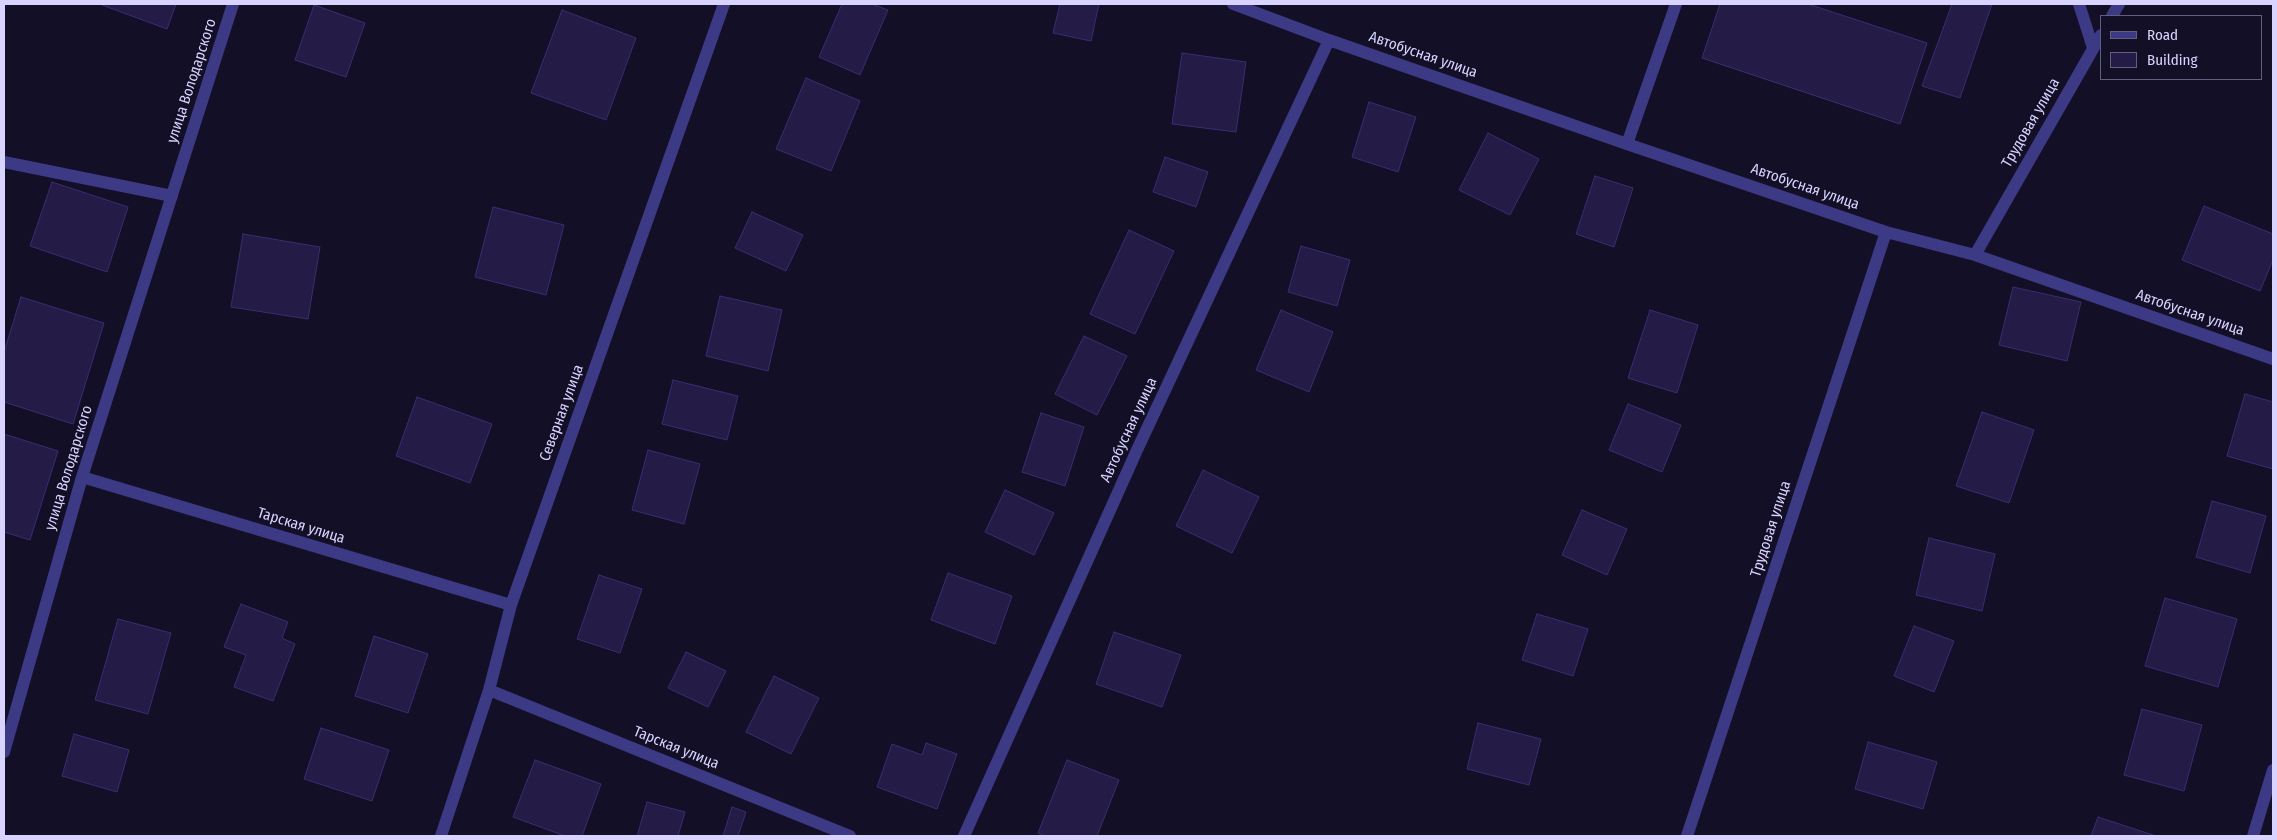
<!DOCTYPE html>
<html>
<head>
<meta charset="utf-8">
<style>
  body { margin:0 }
  #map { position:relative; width:2277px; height:840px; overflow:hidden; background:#130f26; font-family:"Fira Sans Condensed",sans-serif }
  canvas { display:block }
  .frame { position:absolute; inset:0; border:5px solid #d9d4ff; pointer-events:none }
  .legend { position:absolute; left:2100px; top:15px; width:162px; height:65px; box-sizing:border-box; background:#130f26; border:1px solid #625e7d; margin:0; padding:6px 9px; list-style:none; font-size:15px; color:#d9d4ff }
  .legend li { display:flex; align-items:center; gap:10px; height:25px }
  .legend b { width:25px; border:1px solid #625e7d }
</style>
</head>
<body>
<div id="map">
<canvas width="2277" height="840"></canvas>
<div class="frame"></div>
<ul class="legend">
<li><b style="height:6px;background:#3d3a85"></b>Road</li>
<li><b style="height:14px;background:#241b47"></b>Building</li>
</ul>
</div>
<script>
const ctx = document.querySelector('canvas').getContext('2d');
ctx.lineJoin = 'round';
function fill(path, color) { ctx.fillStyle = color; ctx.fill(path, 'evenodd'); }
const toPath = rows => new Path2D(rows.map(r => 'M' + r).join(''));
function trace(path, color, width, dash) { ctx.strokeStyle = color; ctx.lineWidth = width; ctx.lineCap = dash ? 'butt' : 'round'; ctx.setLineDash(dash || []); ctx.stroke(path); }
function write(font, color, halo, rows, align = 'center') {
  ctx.font = font + ' "Fira Sans Condensed",sans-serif'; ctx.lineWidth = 4.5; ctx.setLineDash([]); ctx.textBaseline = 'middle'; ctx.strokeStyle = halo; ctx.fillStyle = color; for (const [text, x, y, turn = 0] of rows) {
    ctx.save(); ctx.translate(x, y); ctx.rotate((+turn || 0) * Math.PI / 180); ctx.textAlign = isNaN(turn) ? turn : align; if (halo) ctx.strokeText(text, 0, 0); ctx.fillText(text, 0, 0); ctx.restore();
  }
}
const building = toPath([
  [103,4,176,4,167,29,102,5,103,4],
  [842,4,872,4,888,10,860,75,819,57,842,4],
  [1060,4,1099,4,1091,41,1053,33,1060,4],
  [1720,4,1808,4,1927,43,1900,124,1702,58,1720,4],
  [1952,4,1992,4,1960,98,1922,86,1952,4],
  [314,5,365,23,346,77,295,60,314,5],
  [562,10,636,38,606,120,531,93,562,10],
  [1182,53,1246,62,1236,132,1172,124,1182,53],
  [806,78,860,101,831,171,776,149,806,78],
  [1369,102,1416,117,1398,172,1352,157,1369,102],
  [1488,133,1539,159,1510,215,1459,190,1488,133],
  [1165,157,1208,172,1196,207,1153,192,1165,157],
  [1595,176,1633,188,1614,247,1576,234,1595,176],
  [52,182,128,207,107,272,30,246,52,182],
  [2204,206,2273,234,2273,260,2260,291,2182,260,2204,206],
  [493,207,564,225,546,295,475,277,493,207],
  [752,212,803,235,786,271,735,248,752,212],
  [1129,230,1174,251,1135,334,1090,314,1129,230],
  [243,234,320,247,308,319,231,307,243,234],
  [1301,246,1350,260,1337,306,1288,292,1301,246],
  [2013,287,2081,302,2067,361,1999,345,2013,287],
  [720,296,782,310,768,371,706,356,720,296],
  [21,297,104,323,73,424,4,402,4,352,21,297],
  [1281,310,1333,332,1309,392,1256,370,1281,310],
  [1650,310,1698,325,1677,393,1628,378,1650,310],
  [1084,336,1127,356,1097,415,1055,394,1084,336],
  [673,380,738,396,727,440,662,424,673,380],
  [2245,394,2273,402,2273,469,2227,456,2245,394],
  [417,397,492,424,470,483,396,456,417,397],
  [1628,404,1681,425,1662,472,1609,450,1628,404],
  [1982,412,2034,430,2009,503,1956,486,1982,412],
  [1041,413,1084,427,1065,486,1022,472,1041,413],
  [4,434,58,451,30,540,4,532,4,434],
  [648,450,700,464,684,524,632,510,648,450],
  [1203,470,1259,497,1232,553,1176,526,1203,470],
  [1005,490,1054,513,1034,555,985,532,1005,490],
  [2212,501,2266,516,2250,573,2196,557,2212,501],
  [1582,510,1627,529,1607,575,1562,555,1582,510],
  [1929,538,1995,554,1982,611,1916,595,1929,538],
  [948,573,1012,596,995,644,931,620,948,573],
  [599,575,642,589,620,653,577,639,599,575],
  [2165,598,2237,619,2218,687,2145,666,2165,598],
  [241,604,288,622,282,638,295,644,273,701,234,687,246,655,224,647,241,604],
  [1537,614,1588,629,1573,676,1522,660,1537,614],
  [118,619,171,633,148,714,95,700,118,619],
  [1914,626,1954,641,1934,692,1894,676,1914,626],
  [1114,632,1181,655,1162,707,1096,684,1114,632],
  [374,636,428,654,408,713,355,696,374,636],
  [686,652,726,671,708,707,668,688,686,652],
  [774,676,819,698,791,754,746,732,774,676],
  [2142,709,2202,725,2184,791,2124,775,2142,709],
  [1478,723,1541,739,1529,785,1467,769,1478,723],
  [321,728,389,750,372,801,304,779,321,728],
  [74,734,129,750,117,792,62,776,74,734],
  [1868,742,1937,762,1923,809,1855,789,1868,742],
  [926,743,957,754,937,809,877,787,892,744,922,755,926,743],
  [535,760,601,784,582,836,565,836,513,817,535,760],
  [1067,760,1119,780,1097,836,1046,836,1038,833,1067,760],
  [647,802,685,812,678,836,637,836,647,802],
  [732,807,746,812,738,836,723,836,732,807],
  [2098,817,2156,836,2091,836,2098,817]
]);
fill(building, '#241b47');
trace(building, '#3b2d73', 1);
trace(toPath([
  [1627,144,1676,4]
]), '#3d3a85', 12);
trace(toPath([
  [1233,4,1329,40,1627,144,1886,232,1975,255,2273,359],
  [2079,4,2093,48],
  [2112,16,2119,4],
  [4,162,172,196],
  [1975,255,2101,35],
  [82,477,511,605],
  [489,690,850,836],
  [4,752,82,477,233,4],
  [441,836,489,690,511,605,724,4],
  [964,836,1137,450,1329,40],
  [1687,836,1886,232],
  [2253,836,2273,770]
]), '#3d3a85', 12);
write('15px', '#d9d4ff', '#130f26', [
  ["Автобусная улица",1423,55,19],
  ["улица Володарского",192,81,-72],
  ["Трудовая улица",2031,123,-60],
  ["Автобусная улица",1805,187,19],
  ["Автобусная улица",2190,313,19],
  ["Северная улица",562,413,-70],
  ["Автобусная улица",1129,430,-65],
  ["улица Володарского",69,468,-73],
  ["Тарская улица",301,526,17],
  ["Трудовая улица",1771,529,-72],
  ["Тарская улица",676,748,22]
]);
</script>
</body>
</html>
